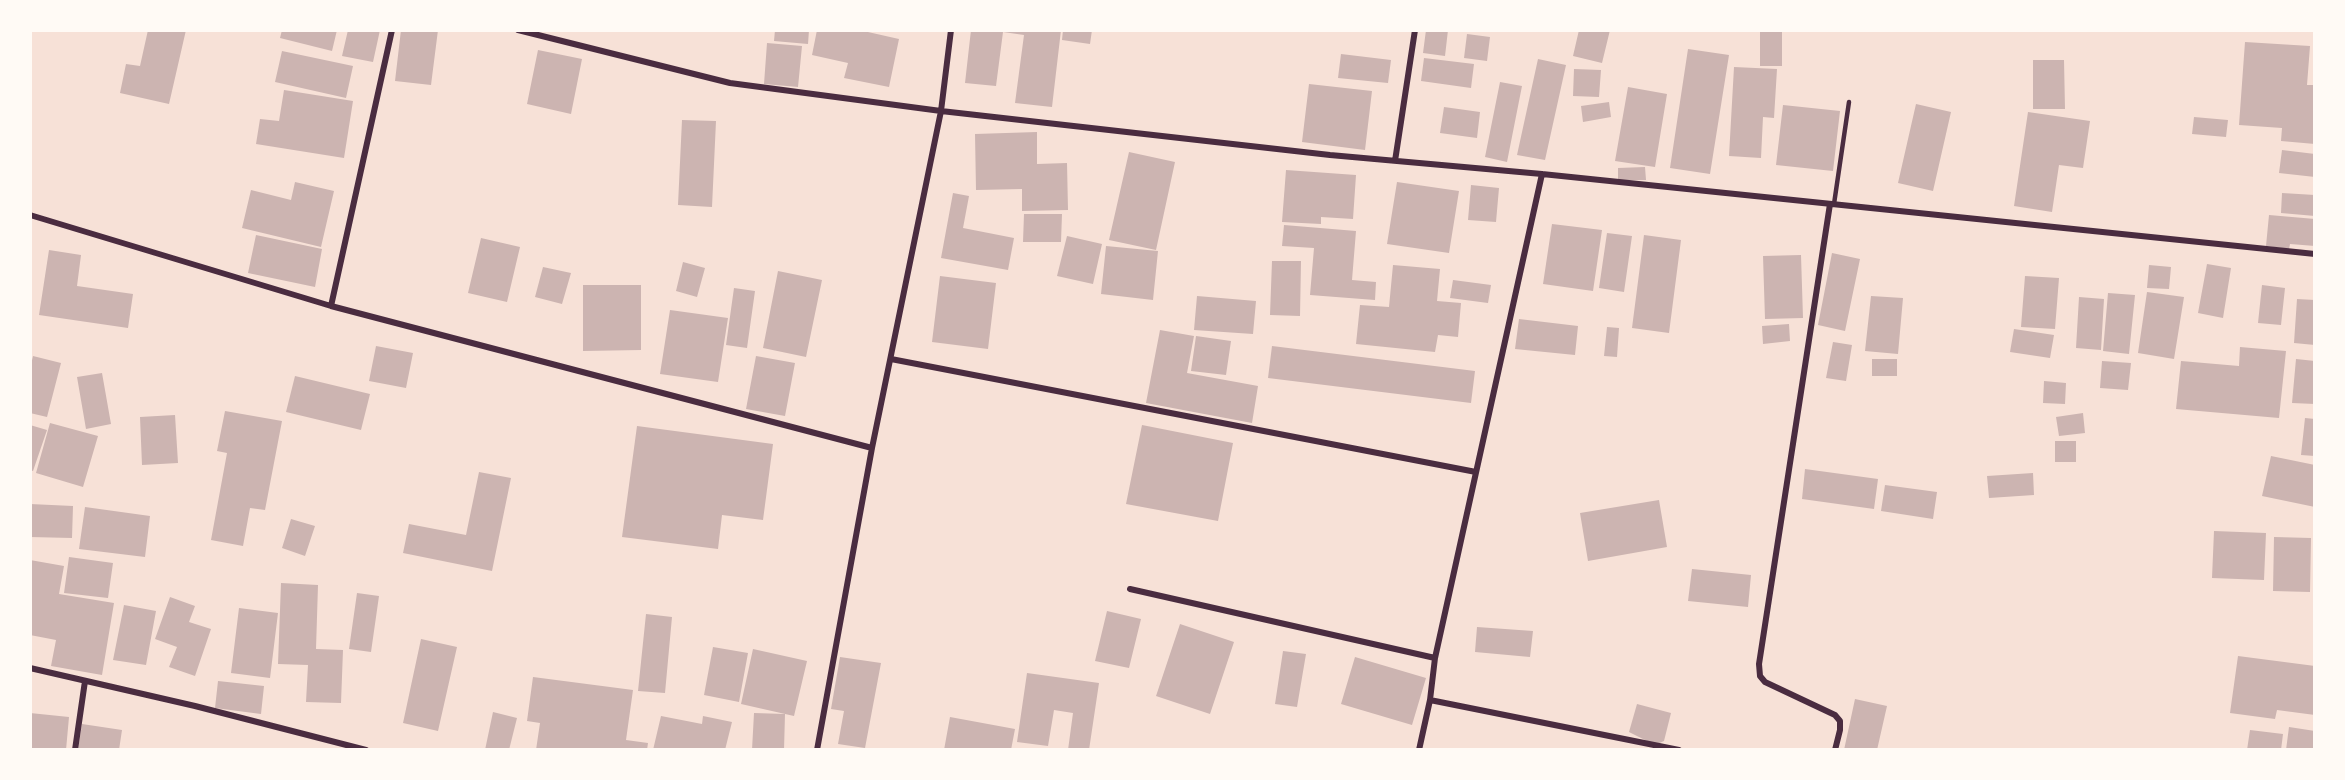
<!DOCTYPE html>
<html>
<head>
<meta charset="utf-8">
<style>
  body { margin:0 }
  #map { position:relative; width:2345px; height:780px; overflow:hidden; background:#f7e1d7; font-family:Mulish,sans-serif }
  canvas { display:block }
  .frame { position:absolute; inset:0; border:32px solid #fffaf5; pointer-events:none }
</style>
</head>
<body>
<div id="map">
<canvas width="2345" height="780"></canvas>
<div class="frame"></div>
</div>
<script>
const ctx = document.querySelector('canvas').getContext('2d');
ctx.lineJoin = 'round';
function fill(path, color) { ctx.fillStyle = color; ctx.fill(path, 'evenodd'); }
const toPath = rows => new Path2D(rows.map(r => 'M' + r).join(''));
function trace(path, color, width, dash) { ctx.strokeStyle = color; ctx.lineWidth = width; ctx.lineCap = dash ? 'butt' : 'round'; ctx.setLineDash(dash || []); ctx.stroke(path); }
fill(toPath([
  [148,30,186,30,169,104,120,93,126,64,140,66],
  [282,30,337,30,332,51,280,38],
  [348,30,380,30,373,62,342,56],
  [401,30,438,30,431,85,395,81],
  [775,30,809,30,808,44,774,41],
  [817,30,859,30,899,39,889,87,844,78,848,63,812,55],
  [971,30,1061,30,1052,107,1015,103,1024,35,1003,32,996,86,965,83],
  [1063,30,1092,30,1090,44,1062,40],
  [1426,30,1448,30,1445,56,1423,53],
  [1579,30,1610,30,1602,63,1573,56],
  [1760,30,1782,30,1782,66,1760,66],
  [1467,34,1490,37,1487,61,1464,58],
  [2245,42,2310,46,2307,85,2315,85,2315,144,2281,141,2282,128,2239,125],
  [767,43,802,46,798,87,764,84],
  [1688,49,1729,55,1710,174,1670,168],
  [538,50,582,59,571,114,527,104],
  [282,51,353,66,346,98,275,82],
  [1341,54,1391,60,1388,83,1338,78],
  [1424,58,1474,64,1471,88,1421,81],
  [1538,59,1566,65,1545,160,1517,155],
  [2033,60,2064,60,2065,109,2033,109],
  [1734,67,1777,69,1774,118,1763,117,1761,158,1729,156],
  [1574,69,1601,70,1599,97,1573,96],
  [1500,82,1522,86,1507,162,1485,157],
  [1309,84,1372,91,1365,150,1302,142],
  [1628,87,1667,94,1655,167,1615,161],
  [284,90,353,101,344,158,256,144,260,119,279,121],
  [1609,102,1611,117,1583,122,1581,106],
  [1916,104,1951,112,1933,191,1898,183],
  [1783,105,1840,111,1833,171,1776,165],
  [1444,107,1480,112,1477,138,1440,133],
  [2028,112,2090,121,2083,168,2059,165,2052,212,2014,206],
  [2194,117,2228,120,2226,137,2192,134],
  [682,120,716,121,712,207,678,205],
  [1037,132,1037,164,1067,163,1068,210,1022,211,1022,189,976,190,975,134],
  [2282,150,2315,154,2315,177,2279,173],
  [1129,152,1175,162,1156,250,1109,240],
  [1645,167,1646,180,1618,180,1618,168],
  [1286,170,1356,175,1353,219,1321,217,1321,224,1282,222],
  [295,182,334,191,321,247,242,228,251,190,291,200],
  [1397,182,1459,191,1449,253,1387,244],
  [1471,185,1499,188,1496,222,1468,220],
  [953,193,969,196,963,228,1014,238,1008,270,941,258],
  [2282,193,2315,195,2315,216,2281,213],
  [1024,214,1062,214,1061,242,1023,242],
  [2269,215,2315,219,2315,246,2290,244,2289,249,2266,246],
  [1552,224,1602,230,1593,291,1543,284],
  [1284,225,1356,231,1352,280,1376,282,1375,300,1310,295,1314,248,1282,246],
  [1607,233,1632,236,1624,292,1599,288],
  [256,235,322,249,315,287,248,273],
  [1644,235,1681,240,1669,333,1632,328],
  [1067,236,1102,244,1093,284,1057,276],
  [481,238,520,247,507,302,468,293],
  [1106,246,1158,251,1153,300,1101,294],
  [49,250,81,255,77,286,133,294,128,328,39,315],
  [1832,253,1860,259,1845,331,1818,325],
  [1801,255,1803,318,1765,319,1763,256],
  [1272,261,1301,261,1300,316,1270,315],
  [683,262,705,268,697,297,676,291],
  [2207,264,2231,268,2223,318,2198,313],
  [1393,265,1440,269,1437,301,1461,303,1458,337,1438,335,1435,352,1356,344,1360,305,1389,307],
  [2149,265,2171,267,2169,289,2147,288],
  [543,267,571,273,562,304,535,297],
  [778,271,822,280,806,357,763,348],
  [940,276,996,283,988,349,932,342],
  [2025,276,2059,278,2055,329,2021,327],
  [1453,280,1491,285,1488,303,1450,298],
  [583,285,641,285,641,350,583,351],
  [2262,285,2285,288,2281,325,2258,323],
  [734,288,755,291,747,348,726,345],
  [2147,292,2184,297,2174,359,2138,353],
  [2108,293,2135,295,2129,354,2103,351],
  [1197,296,1256,301,1253,334,1194,330],
  [1871,296,1903,298,1898,354,1865,351],
  [2079,297,2104,299,2101,350,2076,348],
  [2297,299,2315,300,2315,345,2294,343],
  [670,310,728,318,718,382,660,374],
  [1519,319,1578,326,1575,355,1515,349],
  [1789,324,1790,341,1763,344,1762,326],
  [1607,327,1619,328,1617,357,1604,356],
  [2014,329,2054,335,2050,358,2010,352],
  [1160,330,1194,336,1187,373,1258,386,1252,423,1146,403],
  [1196,336,1231,341,1226,375,1191,371],
  [1833,342,1852,345,1846,381,1826,378],
  [376,346,413,353,406,388,369,381],
  [1272,346,1475,371,1471,403,1268,378],
  [2240,347,2286,351,2279,418,2176,409,2181,361,2239,366],
  [33,356,61,363,47,417,30,413,30,369],
  [756,356,795,363,785,416,746,409],
  [1872,359,1897,359,1897,376,1872,376],
  [2296,359,2315,361,2315,404,2292,403],
  [2102,361,2131,363,2128,390,2100,388],
  [102,373,111,424,86,429,77,377],
  [295,376,370,394,361,430,286,412],
  [2044,381,2066,383,2065,404,2043,403],
  [225,411,282,421,265,510,250,508,243,546,211,540,227,453,217,451],
  [2083,413,2085,433,2059,436,2056,417],
  [175,415,178,463,142,465,140,417],
  [2305,418,2315,419,2315,456,2301,455],
  [50,423,98,436,83,487,36,473],
  [30,425,47,430,33,471,30,470],
  [1142,425,1233,443,1218,521,1126,504],
  [637,426,773,444,763,520,722,515,718,549,622,537],
  [2055,441,2076,441,2076,462,2055,462],
  [2271,456,2315,465,2315,507,2262,496],
  [1805,469,1878,479,1874,509,1802,499],
  [479,472,511,478,492,571,403,553,409,524,466,535],
  [2033,473,2034,495,1989,498,1987,476],
  [1885,485,1937,492,1933,519,1881,511],
  [1659,500,1667,547,1588,561,1580,513],
  [30,504,73,506,72,538,30,537],
  [85,507,150,516,145,557,79,549],
  [291,519,315,526,305,556,282,548],
  [2214,531,2266,533,2264,580,2212,578],
  [2274,537,2311,538,2310,592,2273,591],
  [69,557,113,563,108,598,64,593],
  [30,560,64,566,59,594,114,603,102,675,51,666,56,640,30,635],
  [1692,569,1751,575,1748,607,1688,601],
  [281,583,318,585,316,649,343,650,341,703,306,702,308,665,278,664],
  [357,593,379,596,371,652,349,649],
  [170,597,195,606,189,622,211,629,195,676,169,667,177,647,155,639],
  [124,605,156,611,146,665,113,660],
  [239,608,278,613,270,678,231,673],
  [1107,611,1141,619,1129,668,1095,661],
  [646,614,672,617,665,693,638,691],
  [1180,624,1234,642,1210,714,1156,696],
  [1477,627,1533,631,1530,657,1475,652],
  [421,639,457,647,438,731,403,723],
  [713,647,748,653,739,702,704,695],
  [753,649,807,661,794,716,741,704],
  [1283,651,1306,654,1297,707,1275,704],
  [2238,656,2315,666,2315,715,2277,710,2275,719,2230,713],
  [840,657,881,663,865,748,838,744,844,711,831,709],
  [1355,657,1426,678,1412,725,1341,704],
  [1027,673,1099,683,1089,750,1068,750,1073,713,1054,710,1048,746,1017,742],
  [533,677,633,690,626,740,648,743,647,750,536,750,540,723,527,721],
  [218,681,264,686,261,714,215,708],
  [1855,699,1887,706,1877,750,1844,750],
  [1637,704,1671,713,1664,741,1655,745,1629,732],
  [493,712,517,718,509,750,485,750],
  [30,713,69,717,66,750,30,750],
  [754,713,785,714,784,750,752,750],
  [661,716,702,724,703,716,732,722,725,750,653,750],
  [950,717,1015,729,1011,750,944,750],
  [82,724,122,730,119,750,78,750],
  [2289,727,2315,731,2315,750,2286,750],
  [2250,730,2283,734,2281,750,2247,750]
]), '#ccb4b1');
trace(toPath([
  [1834,204,1849,102]
]), '#4a2c40', 4.5);
trace(toPath([
  [518,30,730,83,941,111,1330,155,1542,174,2315,254],
  [1395,161,1415,30],
  [1830,204,1759,664,1760,676,1765,682,1835,715,1840,721,1840,730,1835,750],
  [30,215,331,306,872,448],
  [331,306,392,30],
  [891,359,1476,472],
  [1130,589,1435,658],
  [30,668,195,706,366,750],
  [1430,700,1679,750],
  [75,750,85,681],
  [817,750,872,448,941,111,951,30],
  [1419,750,1430,700,1435,658,1542,174]
]), '#4a2c40', 6);
</script>
</body>
</html>
